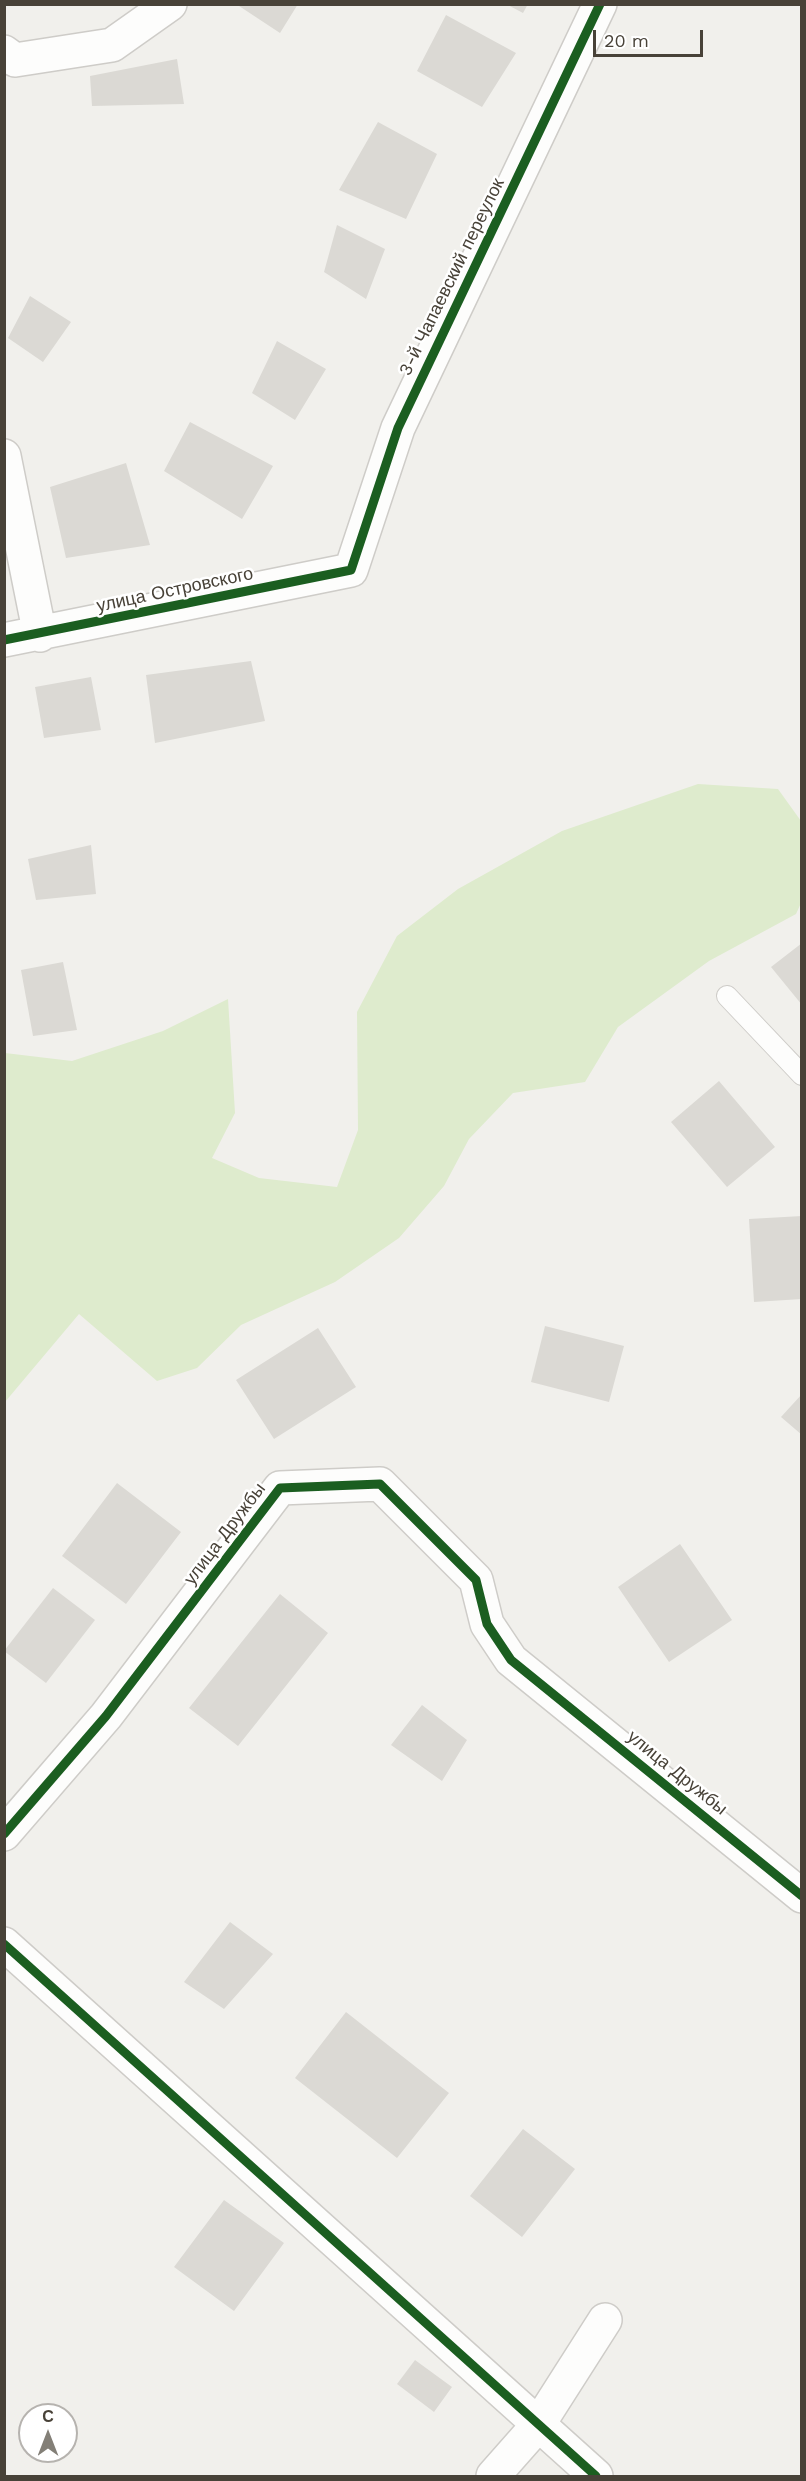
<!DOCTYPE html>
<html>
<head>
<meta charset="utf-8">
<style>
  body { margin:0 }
  #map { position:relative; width:806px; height:2481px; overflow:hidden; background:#f1f0ec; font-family:"Work Sans",sans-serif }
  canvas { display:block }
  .frame { position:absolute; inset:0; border:6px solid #484238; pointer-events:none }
  .north { position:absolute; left:18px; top:2403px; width:60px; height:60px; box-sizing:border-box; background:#fff; border:2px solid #b6b3af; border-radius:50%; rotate:0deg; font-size:16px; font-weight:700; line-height:24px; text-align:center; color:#484238 }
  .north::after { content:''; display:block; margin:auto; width:21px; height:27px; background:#837f77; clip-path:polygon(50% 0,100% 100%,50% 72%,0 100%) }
  .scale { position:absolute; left:593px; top:30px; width:110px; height:27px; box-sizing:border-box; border:3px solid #484238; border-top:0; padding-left:8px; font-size:18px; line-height:21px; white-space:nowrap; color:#484238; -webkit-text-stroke:4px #fff; paint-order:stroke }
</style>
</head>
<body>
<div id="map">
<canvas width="806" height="2481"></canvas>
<div class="frame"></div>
<div class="north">С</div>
<div class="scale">20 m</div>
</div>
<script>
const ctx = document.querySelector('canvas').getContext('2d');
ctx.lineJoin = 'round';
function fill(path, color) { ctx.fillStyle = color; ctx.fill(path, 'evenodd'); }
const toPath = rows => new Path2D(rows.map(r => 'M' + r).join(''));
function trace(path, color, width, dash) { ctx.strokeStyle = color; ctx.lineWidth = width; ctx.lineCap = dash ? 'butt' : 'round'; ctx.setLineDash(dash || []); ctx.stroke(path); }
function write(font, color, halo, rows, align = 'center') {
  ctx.font = font + ' "Work Sans",sans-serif'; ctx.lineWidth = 5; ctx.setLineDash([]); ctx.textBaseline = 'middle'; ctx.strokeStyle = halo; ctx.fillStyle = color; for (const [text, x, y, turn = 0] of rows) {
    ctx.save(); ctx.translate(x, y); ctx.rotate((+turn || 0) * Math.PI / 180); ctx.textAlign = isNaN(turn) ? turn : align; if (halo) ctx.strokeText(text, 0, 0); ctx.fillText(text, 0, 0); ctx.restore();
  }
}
fill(toPath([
  [698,784,778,789,801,821,801,903,796,914,709,961,618,1027,585,1082,513,1093,469,1139,444,1186,399,1238,335,1282,241,1325,197,1368,157,1381,79,1314,5,1402,5,1053,72,1061,163,1031,228,999,235,1113,212,1158,259,1178,337,1187,358,1130,357,1012,397,936,458,889,562,831]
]), '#deebcd');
fill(toPath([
  [236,4,298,4,280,33],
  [506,4,528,4,523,13],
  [446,15,516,53,482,107,417,71],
  [177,59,184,104,92,106,90,76],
  [378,122,437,154,406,219,339,190],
  [337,225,385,249,366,299,324,272],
  [30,296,71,322,43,362,8,338],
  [277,341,326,369,295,420,252,393],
  [190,422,273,466,242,519,164,471],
  [126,463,150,545,66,558,50,487],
  [251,661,265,721,155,743,146,675],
  [91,677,101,730,44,738,35,687],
  [91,845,96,894,36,900,28,859],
  [802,943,802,1005,771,967],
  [63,962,77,1030,33,1036,21,970],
  [719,1081,775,1147,727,1187,671,1122],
  [802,1216,802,1299,754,1302,749,1219],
  [545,1326,624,1346,609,1402,531,1382],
  [318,1328,356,1387,274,1439,236,1380],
  [802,1394,802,1435,781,1417],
  [117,1483,181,1532,126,1604,62,1556],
  [680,1544,732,1620,669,1662,618,1587],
  [53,1588,95,1620,46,1683,4,1651],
  [280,1594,328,1633,238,1746,189,1708],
  [422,1705,467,1740,442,1781,391,1745],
  [230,1922,273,1954,224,2009,184,1982],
  [346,2012,449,2093,397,2158,295,2078],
  [523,2129,575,2169,522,2237,470,2196],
  [224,2200,284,2243,234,2311,174,2267],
  [415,2360,452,2387,434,2412,397,2384]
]), '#dbd9d4');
const lane = toPath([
  [727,996,802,1075]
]);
const street = toPath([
  [4,52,15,60,112,45,170,4],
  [4,456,40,635],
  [4,640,351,570,398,428,600,4],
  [4,1834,106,1716,280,1488,380,1484,476,1580,487,1624,511,1660,802,1896],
  [4,1944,596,2476],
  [493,2476,538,2425,605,2320]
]);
trace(lane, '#ceccc8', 22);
trace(street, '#ceccc8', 36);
trace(lane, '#fdfdfc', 20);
trace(street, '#fdfdfc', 33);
trace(toPath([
  [4,640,351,570,398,428,600,4],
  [4,1834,106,1716,280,1488,380,1484,476,1580,487,1624,511,1660,802,1896],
  [4,1944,596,2476]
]), '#1b5e20', 9);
write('18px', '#484238', '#fff', [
  ["3-й Чапаевский переулок",452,277,-64],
  ["улица Островского",175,590,-12],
  ["улица Дружбы",225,1534,-53],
  ["улица Дружбы",677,1773,39]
]);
</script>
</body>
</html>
